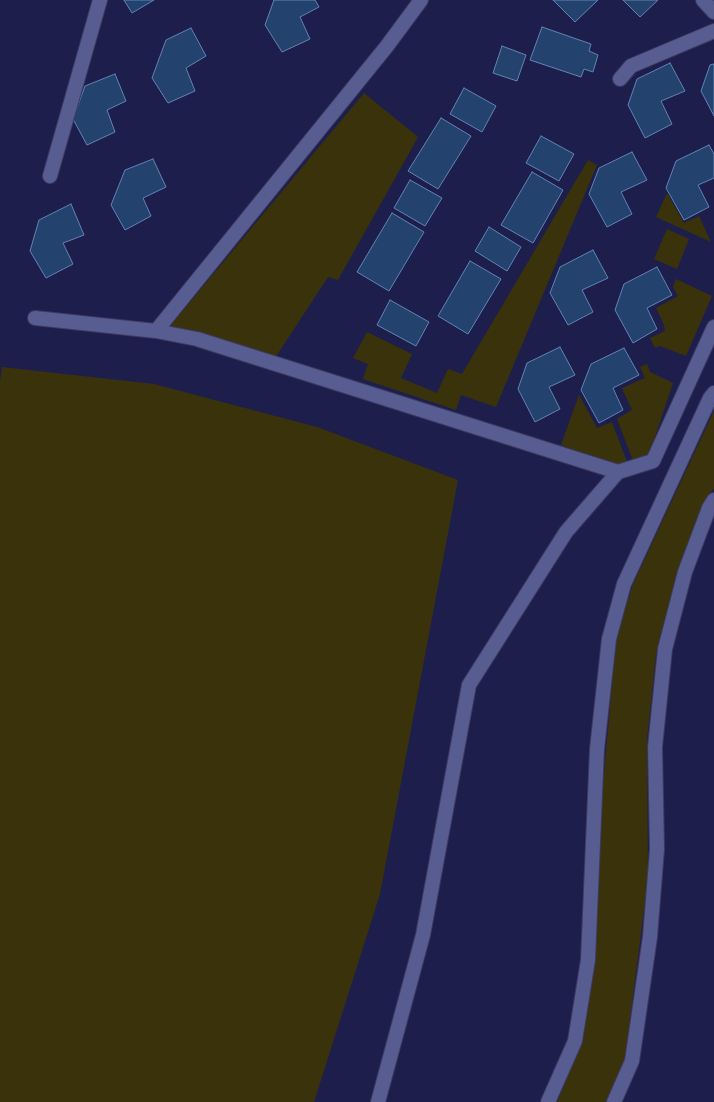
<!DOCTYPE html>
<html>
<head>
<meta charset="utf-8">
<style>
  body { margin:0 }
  canvas { display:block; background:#1d1e4c }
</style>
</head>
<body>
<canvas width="714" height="1102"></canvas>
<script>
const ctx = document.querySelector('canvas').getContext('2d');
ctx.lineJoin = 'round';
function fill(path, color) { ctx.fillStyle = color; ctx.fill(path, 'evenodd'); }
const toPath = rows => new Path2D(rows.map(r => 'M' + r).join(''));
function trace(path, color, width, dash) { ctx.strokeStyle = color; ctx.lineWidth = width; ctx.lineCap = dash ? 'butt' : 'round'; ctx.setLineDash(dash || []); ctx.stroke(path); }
fill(toPath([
  [364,93,418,137,338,280,328,277,275,358,170,326],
  [588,160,597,165,496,407,461,395,456,410,363,379,368,364,353,358,367,332,412,354,401,378,437,393,448,369,462,374],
  [667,193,684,223,699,216,711,242,656,217],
  [667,229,689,239,677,269,654,259],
  [676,279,712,296,686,356,660,346,655,348,650,338,665,331,664,325,656,308,678,296,673,287],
  [647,364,650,372,673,383,647,461,634,463,617,419,632,410,622,388,645,378,640,367],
  [2,367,154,384,317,427,458,480,380,894,314,1102,0,1102,0,381],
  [579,395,597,428,612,422,627,462,621,468,561,445],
  [714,411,714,488,704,503,674,587,656,654,647,740,648,879,625,1058,606,1102,557,1102,580,1047,616,638,633,584]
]), '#3a320a');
const building = toPath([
  [124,0,154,0,132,13,124,0],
  [274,0,315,0,319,7,300,17,310,39,282,52,265,25,274,0],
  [553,0,598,0,575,22,553,0],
  [623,0,658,0,640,17,623,0],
  [542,27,591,44,589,51,598,55,593,72,584,69,581,77,530,60,542,27],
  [191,28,206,56,186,68,195,91,168,103,152,78,166,40,191,28],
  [502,46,526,55,517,81,493,73,502,46],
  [670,63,685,91,661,101,672,124,645,138,628,105,637,79,670,63],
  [714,64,714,116,701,91,710,65,714,64],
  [115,74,126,101,107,110,115,132,87,145,73,119,85,86,115,74],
  [464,88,496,106,482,132,450,114,464,88],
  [441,118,471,136,438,189,408,171,441,118],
  [541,136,574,154,559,181,526,163,541,136],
  [709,145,714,154,714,178,698,185,709,207,684,220,666,188,676,161,709,145],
  [632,152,647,180,621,192,632,214,607,227,589,194,599,168,632,152],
  [153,159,166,187,143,198,151,216,125,230,111,205,125,170,153,159],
  [532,172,563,190,533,243,501,225,532,172],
  [410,180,442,198,425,226,394,208,410,180],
  [71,204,84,235,63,243,73,264,46,278,30,251,39,220,71,204],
  [392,213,424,232,389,291,357,272,392,213],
  [489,227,521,247,507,271,475,251,489,227],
  [593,250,608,278,582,290,593,312,568,325,550,293,560,267,593,250],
  [470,261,501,279,468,334,438,316,470,261],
  [657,267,672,295,647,308,657,329,633,343,615,310,624,284,657,267],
  [390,300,429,322,416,346,377,325,390,300],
  [560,347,575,375,549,387,560,409,535,422,518,389,527,363,560,347],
  [624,348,639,375,613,388,623,410,599,423,581,390,591,364,624,348]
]);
fill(building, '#24426e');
trace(building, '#6283b4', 1);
const minor = toPath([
  [703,0,714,12],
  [620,79,631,66,714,31],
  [50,176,100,0],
  [35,318,156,331,197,339,618,472,653,461,714,327],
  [156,331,387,46,421,0],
  [378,1102,423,935,469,685,566,532,618,472],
  [548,1102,575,1041,588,960,597,749,609,639,624,584,710,398,714,393],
  [614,1102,632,1061,650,937,657,849,655,747,665,649,685,572,709,508,714,500]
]);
trace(minor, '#3c3962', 16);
trace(minor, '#575d91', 14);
</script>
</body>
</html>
